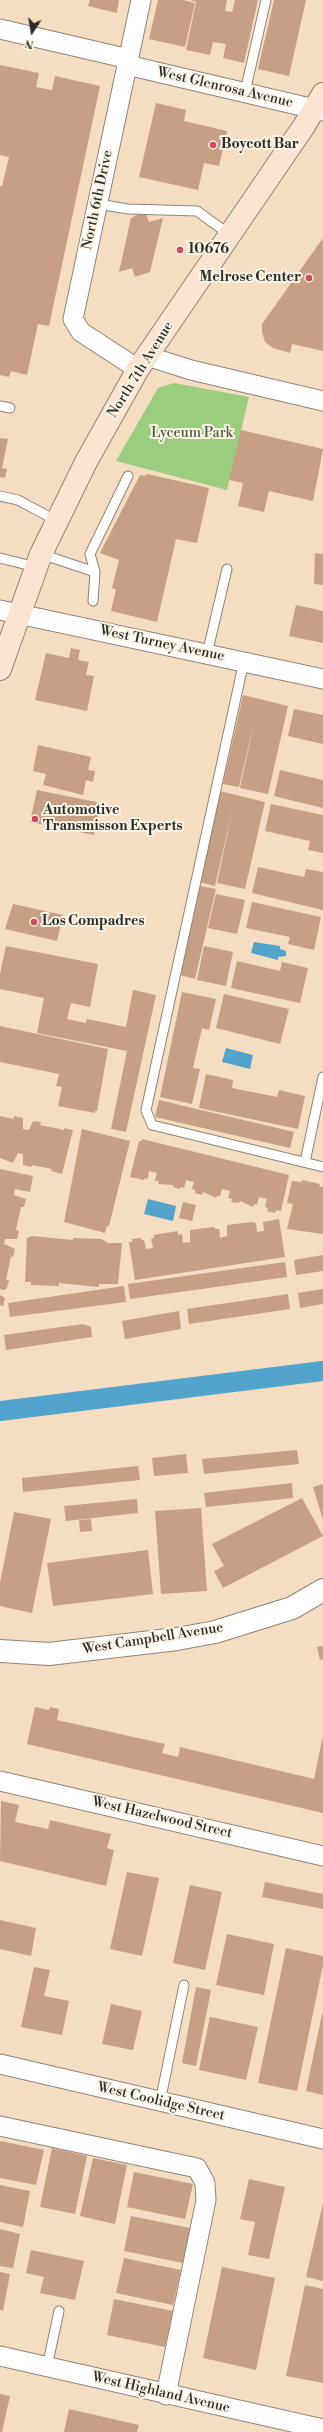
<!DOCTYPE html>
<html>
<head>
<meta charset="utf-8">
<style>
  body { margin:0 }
  #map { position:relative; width:323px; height:2432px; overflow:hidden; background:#f4ddc0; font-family:"Libre Bodoni",serif }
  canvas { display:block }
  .north { position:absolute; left:12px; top:12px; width:40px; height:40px; -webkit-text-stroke:3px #fcf5e5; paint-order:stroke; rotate:192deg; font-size:11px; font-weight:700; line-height:16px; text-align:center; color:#2b2b2b }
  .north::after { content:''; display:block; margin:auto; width:14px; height:18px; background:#2b2b2b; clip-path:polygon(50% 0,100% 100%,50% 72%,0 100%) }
</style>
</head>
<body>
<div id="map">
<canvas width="323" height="2432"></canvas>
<div class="north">N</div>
</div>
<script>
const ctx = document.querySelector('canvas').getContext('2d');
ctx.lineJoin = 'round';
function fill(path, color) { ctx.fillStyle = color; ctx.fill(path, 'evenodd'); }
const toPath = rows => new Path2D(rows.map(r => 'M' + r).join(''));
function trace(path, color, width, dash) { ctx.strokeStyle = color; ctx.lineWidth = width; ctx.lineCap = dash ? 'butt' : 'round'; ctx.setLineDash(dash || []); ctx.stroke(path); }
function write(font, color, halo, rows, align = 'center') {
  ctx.font = font + ' "Libre Bodoni",serif'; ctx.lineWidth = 4; ctx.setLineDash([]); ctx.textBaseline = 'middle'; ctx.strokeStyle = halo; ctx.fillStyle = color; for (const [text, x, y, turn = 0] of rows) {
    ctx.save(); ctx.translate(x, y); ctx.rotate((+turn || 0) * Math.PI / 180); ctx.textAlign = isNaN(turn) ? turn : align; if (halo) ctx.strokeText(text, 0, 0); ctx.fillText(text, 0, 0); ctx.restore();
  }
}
fill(toPath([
  [174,383,249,397,227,490,116,461,158,388]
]), '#9acd7d');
fill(toPath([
  [254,942,280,946,280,949,286,951,286,956,278,957,278,960,251,953],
  [226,1048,253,1055,250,1069,222,1062],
  [148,1199,176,1206,173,1221,144,1214]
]), '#52a4cd');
trace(toPath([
  [0,1411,323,1371]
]), '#52a4cd', 20);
fill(toPath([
  [90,0,119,0,117,13,88,6],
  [158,0,183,0,195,3,185,47,149,39],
  [190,0,227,0,225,11,232,12,235,0,258,0,244,63,223,58,226,44,213,42,210,55,186,50,196,2],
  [274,0,306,0,289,76,258,69],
  [0,65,39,73,36,87,52,90,55,76,100,86,49,326,38,324,27,375,11,371,9,377,0,375,0,186,2,186,9,157,0,155],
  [156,103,186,110,184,121,227,131,219,166,204,163,198,190,139,177],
  [145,211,149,222,163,218,150,272,135,277,132,268,119,272,131,218],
  [323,238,323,351,292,344,290,353,273,348,265,342,262,332,262,324],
  [241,430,323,449,313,501,269,491,264,512,238,506,243,483,229,480],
  [0,438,8,439,2,468,7,469,5,478,0,477],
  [147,474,209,488,197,543,176,539,157,622,111,611,116,590,112,588,119,560,100,553,140,475,145,476],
  [315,553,323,554,323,585,314,584],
  [296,605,323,611,323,643,289,636],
  [71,648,80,650,78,660,89,662,86,675,94,676,87,711,35,700,46,653,69,658],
  [243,695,288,706,268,794,240,788,255,718,239,787,223,784],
  [294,709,323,715,323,744,288,736],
  [38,745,91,757,88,770,95,771,93,782,86,780,83,795,43,785,46,774,33,771],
  [280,770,323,780,323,808,274,796],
  [37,790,101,803,94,835,30,822],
  [220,791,265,802,245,889,217,883,234,803,215,886,199,882],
  [271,804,323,815,323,853,308,850,310,841,265,831],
  [258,867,304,877,306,869,323,872,323,910,252,893],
  [200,886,216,889,195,979,180,975],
  [216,894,245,900,237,934,208,928],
  [252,902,321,917,314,950,288,944,290,937,246,928],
  [13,904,63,915,57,941,5,929],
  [6,946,98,964,90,1007,71,1003,67,1019,86,1023,87,1019,126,1027,133,990,156,995,126,1132,111,1129,127,1051,37,1033,44,998,0,989,0,974],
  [204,946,233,952,226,986,197,980],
  [237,961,280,971,282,962,308,968,300,1003,231,988],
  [182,992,216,999,209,1030,202,1028,193,1068,200,1069,192,1104,160,1097],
  [224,994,289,1009,280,1044,216,1028],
  [0,1026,108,1049,97,1111,95,1111,95,1113,58,1106,62,1087,56,1086,59,1074,0,1062],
  [206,1074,233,1080,232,1088,277,1097,279,1090,305,1096,298,1129,199,1108],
  [159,1100,294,1132,290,1148,155,1117],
  [0,1116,14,1119,14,1116,23,1118,23,1129,29,1130,33,1121,41,1122,40,1125,64,1130,64,1128,73,1130,62,1174,51,1171,52,1169,32,1165,31,1167,23,1165,23,1154,18,1153,13,1163,0,1158],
  [82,1129,130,1141,109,1226,107,1226,105,1233,64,1222],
  [142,1139,289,1175,281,1211,276,1210,275,1213,267,1211,268,1208,265,1207,267,1199,259,1197,257,1205,254,1204,253,1207,240,1201,239,1203,231,1202,232,1199,228,1198,230,1191,222,1189,220,1196,217,1196,216,1198,203,1192,202,1195,195,1193,195,1190,192,1189,194,1182,186,1180,184,1188,181,1187,180,1189,173,1187,173,1185,158,1184,159,1181,155,1181,157,1173,149,1171,148,1179,145,1178,144,1180,130,1177,139,1141,142,1141],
  [0,1169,33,1176,30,1192,15,1189,14,1195,26,1199,24,1207,21,1207,16,1230,19,1231,17,1239,5,1239,4,1244,15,1249,13,1257,11,1256,6,1280,9,1280,7,1288,4,1290,0,1289],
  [302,1180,320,1184,319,1186,323,1187,323,1234,287,1229,293,1204,287,1203,292,1181,302,1182],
  [183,1202,196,1205,192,1221,179,1218],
  [279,1219,285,1257,135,1280,129,1242,132,1242,132,1239,141,1238,141,1240,144,1240,146,1249,153,1248,151,1239,154,1238,154,1235,178,1231,178,1235,182,1234,183,1243,190,1242,190,1230,214,1227,215,1229,219,1229,220,1238,227,1236,227,1225,252,1222,256,1223,257,1232,264,1231,263,1222],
  [32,1236,73,1240,73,1238,101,1239,108,1243,122,1243,118,1284,99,1284,99,1287,59,1283,59,1286,31,1285,31,1282,25,1282,27,1238],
  [323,1255,323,1271,296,1275,294,1260],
  [285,1262,287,1277,130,1299,128,1284],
  [124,1286,126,1302,10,1317,8,1303],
  [323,1289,323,1304,300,1308,298,1293],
  [288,1294,290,1309,189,1324,187,1309],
  [0,1295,5,1298,3,1306,0,1305],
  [179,1311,181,1329,125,1339,122,1321],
  [83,1324,91,1327,92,1337,6,1350,4,1335],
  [297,1450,299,1464,204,1474,202,1459],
  [186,1454,188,1473,154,1476,152,1458],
  [138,1466,140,1480,23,1492,22,1478],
  [292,1483,293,1498,206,1507,204,1493],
  [323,1484,323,1520,313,1487],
  [302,1498,323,1536,223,1588,214,1571,224,1566,212,1544],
  [137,1499,138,1513,66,1521,64,1506],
  [201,1508,207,1591,161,1594,155,1511],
  [14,1512,51,1519,32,1613,0,1606,0,1583],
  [91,1519,92,1531,80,1532,79,1520],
  [148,1550,153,1594,53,1606,47,1563],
  [323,1646,323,1659,320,1660,317,1647],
  [35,1707,49,1710,50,1707,59,1709,57,1720,165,1744,162,1753,178,1757,180,1747,314,1779,323,1735,323,1813,27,1744],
  [1,1801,19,1805,15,1822,48,1829,50,1820,111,1834,107,1848,114,1850,106,1886,0,1861],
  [127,1872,159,1878,142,1956,110,1949],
  [265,1882,323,1894,323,1909,262,1897],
  [190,1885,222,1892,205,1970,173,1963],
  [0,1920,36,1928,31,1956,0,1949],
  [227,1934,274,1944,264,1995,216,1985],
  [286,1948,323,1956,323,1965,297,2091,258,2083],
  [34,1967,50,1970,44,1996,69,2001,62,2035,21,2027],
  [196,1987,211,1990,196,2066,182,2063],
  [111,2004,142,2011,133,2050,102,2044],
  [322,2014,323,2014,323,2095,306,2091],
  [210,2017,258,2027,246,2080,199,2070],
  [0,2141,44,2150,36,2185,0,2178],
  [52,2148,87,2156,75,2214,40,2207],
  [93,2158,127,2165,115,2224,80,2216],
  [134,2172,193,2184,185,2219,127,2207],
  [249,2179,285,2187,269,2259,248,2255,255,2222,240,2219],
  [0,2185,30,2191,23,2227,0,2222],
  [323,2203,323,2281,306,2277],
  [131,2216,190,2228,183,2263,124,2251],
  [0,2229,20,2234,13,2268,0,2266],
  [31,2250,84,2261,75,2300,40,2293,44,2277,26,2273],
  [124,2258,181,2270,173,2305,116,2293],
  [222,2267,275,2278,256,2370,203,2358],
  [0,2272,10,2274,3,2311,0,2310],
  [305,2285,323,2289,323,2383,286,2376],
  [114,2299,173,2311,165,2347,107,2335],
  [0,2394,10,2396,2,2432,0,2432],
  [69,2409,139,2425,137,2432,64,2432]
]), '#c79f84');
const service = toPath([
  [245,92,266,0],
  [98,204,128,209,197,211,230,235],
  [0,406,10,408],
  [0,496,18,500,57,521],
  [41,554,95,572,93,601],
  [0,558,36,567],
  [95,572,90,554,128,476],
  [207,654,227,569],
  [244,661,146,1110,152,1125,323,1167],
  [305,1162,323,1077],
  [160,2102,184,1985],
  [47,2367,59,2311]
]);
const minor = toPath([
  [0,29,129,59],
  [127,65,323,111],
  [147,356,191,370,323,401],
  [138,369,81,332,73,319,141,0],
  [0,610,323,679],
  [0,1781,323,1856],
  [0,2064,323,2139],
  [0,2126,197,2168,205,2183,206,2200,166,2395],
  [0,2356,323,2429]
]);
const tertiary = toPath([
  [0,1651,49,1654,177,1639,215,1632,292,1608,323,1590]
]);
const secondary = toPath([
  [0,669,41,554,86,462,138,369,304,126,323,94]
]);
trace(service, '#908476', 11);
trace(minor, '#908476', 21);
trace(tertiary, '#908476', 24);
trace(secondary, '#908476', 24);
trace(service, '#fff', 9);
trace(minor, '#fff', 19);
trace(tertiary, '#fff', 22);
trace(secondary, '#fde4d0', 22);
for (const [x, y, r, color] of [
  [213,145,4,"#d1495b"],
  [180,250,4,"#d1495b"],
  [309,278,4,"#d1495b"],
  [35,819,4,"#d1495b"],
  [34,922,4,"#d1495b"]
]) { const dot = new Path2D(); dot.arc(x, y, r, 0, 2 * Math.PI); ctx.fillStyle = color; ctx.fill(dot); trace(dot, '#fcf5e5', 1.5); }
write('14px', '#2b2b2b', '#fcf5e5', [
  ["West Glenrosa Avenue",225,88,13],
  ["North 6th Drive",98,200,-78],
  ["North 7th Avenue",141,370,-58],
  ["West Turney Avenue",162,644,12],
  ["West Campbell Avenue",153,1639,-9],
  ["West Hazelwood Street",162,1818,13],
  ["West Coolidge Street",161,2102,13],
  ["West Highland Avenue",161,2393,13]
]);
write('bold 14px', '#2b2b2b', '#fcf5e5', [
  ["Boycott Bar",221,145],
  ["10676",188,250],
  ["Melrose Center",301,278,"right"],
  ["Automotive",43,811],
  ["Transmisson Experts",43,827],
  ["Los Compadres",42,922]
], 'left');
write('14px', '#4c5c44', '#fcf5e5', [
  ["Lyceum Park",192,434]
]);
</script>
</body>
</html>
